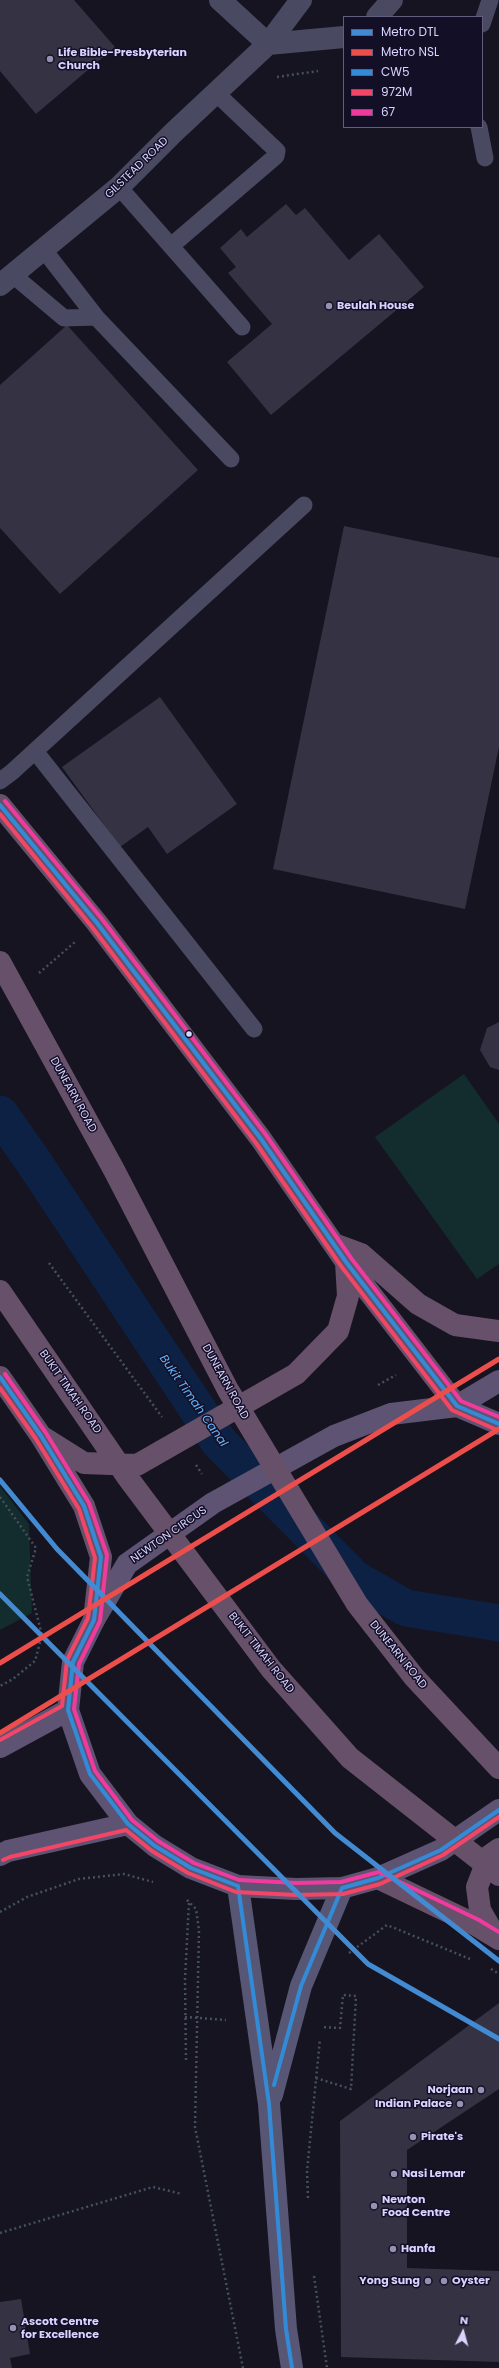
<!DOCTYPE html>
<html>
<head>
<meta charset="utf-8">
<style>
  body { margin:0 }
  #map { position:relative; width:499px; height:2368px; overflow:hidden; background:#161421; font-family:Poppins,sans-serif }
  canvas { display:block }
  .legend { position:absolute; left:343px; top:16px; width:140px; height:112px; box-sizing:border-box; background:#130f26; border:1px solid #625e7d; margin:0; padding:5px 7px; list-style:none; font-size:12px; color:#d9d4ff }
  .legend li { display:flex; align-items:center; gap:8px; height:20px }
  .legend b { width:20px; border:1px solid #625e7d }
  .north { position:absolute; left:443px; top:2312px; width:40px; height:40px; -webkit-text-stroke:3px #130f26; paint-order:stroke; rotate:6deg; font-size:11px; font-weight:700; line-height:16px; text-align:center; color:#d9d4ff }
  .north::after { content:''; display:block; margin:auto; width:14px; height:18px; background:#d9d4ff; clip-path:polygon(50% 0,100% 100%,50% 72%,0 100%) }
</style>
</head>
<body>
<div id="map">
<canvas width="499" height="2368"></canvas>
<ul class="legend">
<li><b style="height:5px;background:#428ad2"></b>Metro DTL</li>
<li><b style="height:5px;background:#ec4f4b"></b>Metro NSL</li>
<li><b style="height:5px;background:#338bd7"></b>CW5</li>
<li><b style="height:5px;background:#f34667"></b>972M</li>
<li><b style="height:5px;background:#f13a9d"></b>67</li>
</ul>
<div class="north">N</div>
</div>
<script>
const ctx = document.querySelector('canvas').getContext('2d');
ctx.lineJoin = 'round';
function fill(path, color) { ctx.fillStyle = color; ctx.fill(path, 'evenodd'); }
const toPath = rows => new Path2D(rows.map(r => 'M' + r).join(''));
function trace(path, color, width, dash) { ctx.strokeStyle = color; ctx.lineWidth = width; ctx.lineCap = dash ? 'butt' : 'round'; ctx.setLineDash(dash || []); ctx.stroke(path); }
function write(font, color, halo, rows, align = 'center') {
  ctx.font = font + ' Poppins,sans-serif'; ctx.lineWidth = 3; ctx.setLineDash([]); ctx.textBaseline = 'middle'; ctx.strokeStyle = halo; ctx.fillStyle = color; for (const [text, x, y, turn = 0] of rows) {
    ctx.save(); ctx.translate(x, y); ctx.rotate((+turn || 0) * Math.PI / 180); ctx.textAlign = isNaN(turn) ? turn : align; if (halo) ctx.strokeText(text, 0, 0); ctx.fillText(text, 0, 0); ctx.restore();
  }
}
fill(toPath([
  [464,1074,499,1124,499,1264,477,1279,375,1137],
  [0,1486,29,1524,32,1613,0,1630]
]), '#132c2d');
trace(toPath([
  [0,1114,33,1161,219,1442,355,1579,406,1608,499,1623]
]), '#0d2144', 37);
fill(toPath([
  [0,0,74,0,115,47,36,114,0,71],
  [286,204,296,215,305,208,349,260,379,234,424,287,271,415,227,362,272,324,228,273,236,267,220,248,241,229,247,237],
  [67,325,198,470,60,594,0,528,0,385],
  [344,526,499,558,499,747,465,909,273,869],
  [160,697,237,804,167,854,148,827,120,847,62,767],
  [499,1022,499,1070,490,1067,480,1050,487,1028],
  [499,2003,499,2089,407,2150,407,2268,499,2271,499,2362,341,2357,340,2121],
  [21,2299,30,2354,10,2358,12,2368,0,2368,0,2302]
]), '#343243');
trace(toPath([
  [277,77,318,71],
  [39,973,75,942],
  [49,1263,162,1417],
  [378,1385,396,1375],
  [196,1465,202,1474],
  [0,1497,36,1548,27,1577,42,1635,35,1661,13,1679,0,1686],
  [187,1900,196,1909,199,1930,195,2127,243,2368],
  [0,1912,27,1897,79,1879,124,1874,153,1882],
  [349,1953,387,1925,470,1959],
  [491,1969,499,1974],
  [185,2017,226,2020],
  [186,2060,185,1979,189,1902],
  [316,2078,351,2089,356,1996,343,1995,340,2028,321,2027],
  [308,2198,307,2171,320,2039],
  [0,2233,153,2187,182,2194],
  [314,2276,327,2368]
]), '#44505f', 2.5, [2, 3]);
trace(toPath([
  [482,24,490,0],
  [479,127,485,158],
  [119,187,242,327],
  [171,246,276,156,277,151,216,93],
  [44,250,96,317,231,459],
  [13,275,64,318,96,317],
  [35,751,254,1029],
  [0,781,12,772,304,505]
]), '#4a4962', 17);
trace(toPath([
  [220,0,268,44],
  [377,17,392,0],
  [268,44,344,37],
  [0,285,119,187,173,133,268,44,301,0]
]), '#4a4962', 22);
trace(toPath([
  [238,1886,269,2104,286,2329,292,2368],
  [272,2095,301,1986,342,1888]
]), '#575674', 22);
trace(toPath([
  [457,1406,499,1381],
  [499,1424,457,1406,391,1414,334,1436,213,1503,127,1564,94,1620,73,1662,68,1710,90,1774,128,1824,155,1846,191,1868,238,1886,296,1889,342,1888,378,1878,441,1850,499,1810],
  [0,1747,68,1710],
  [0,1855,8,1851,128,1824]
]), '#5e5373', 22);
trace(toPath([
  [0,805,97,923,261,1139,346,1262,457,1406],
  [0,962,114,1170,228,1390,357,1604,414,1677,499,1768],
  [334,1244,361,1254,418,1304,455,1325,499,1331],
  [0,1291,128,1478,271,1669,350,1758,499,1875],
  [0,1377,41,1436,84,1506,101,1557,94,1620],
  [41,1436,84,1463,137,1465,296,1374,338,1331,348,1296,346,1262],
  [378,1878,476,1925,499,1939],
  [495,1936,480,1910,477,1887,489,1856,499,1849]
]), '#67516a', 22);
trace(toPath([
  [0,805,97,923,261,1139,346,1262,457,1406,499,1424],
  [0,1377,41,1436,84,1506,101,1557,94,1620,73,1662,68,1710,90,1774,128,1824,155,1846,191,1868,238,1886,269,2104,286,2329,292,2368],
  [274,2085,301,1986,342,1888,378,1878,441,1850,499,1810]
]), '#338bd7', 4);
trace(toPath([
  [0,814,92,927,256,1143,341,1266,452,1410,497,1430],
  [0,1388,36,1439,79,1509,95,1558,88,1618,67,1660,62,1706,0,1740],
  [3,1860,10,1857,126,1830,152,1851,188,1873,236,1892,296,1895,343,1894,380,1884,443,1855,499,1817]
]), '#f34667', 4);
trace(toPath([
  [5,801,102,919,266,1135,351,1258,461,1401,499,1417],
  [5,1374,46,1433,89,1503,107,1555,100,1621,79,1664,74,1709,95,1771,132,1820,158,1841,194,1863,239,1880,296,1883,341,1882,379,1872,479,1920,499,1932]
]), '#f13a9d', 4);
trace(toPath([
  [0,1480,57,1549,335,1833,499,1961],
  [0,1594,368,1964,499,2039]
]), '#428ad2', 5);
trace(toPath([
  [0,1663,499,1359],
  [0,1733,499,1429]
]), '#ec4f4b', 5);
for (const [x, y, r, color] of [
  [50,59,4,"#9591b1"],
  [329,306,4,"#9591b1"],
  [189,1034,3.5,"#d9d4ff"],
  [481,2090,4,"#9591b1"],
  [460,2104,4,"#9591b1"],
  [413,2137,4,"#9591b1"],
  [394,2174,4,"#9591b1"],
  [374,2206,4,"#9591b1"],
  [393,2249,4,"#9591b1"],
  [428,2281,4,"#9591b1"],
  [444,2281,4,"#9591b1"],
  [13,2328,4,"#9591b1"]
]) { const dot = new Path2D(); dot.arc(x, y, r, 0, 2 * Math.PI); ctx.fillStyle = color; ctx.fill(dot); trace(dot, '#130f26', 1.5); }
write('bold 11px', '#d9d4ff', '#130f26', [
  ["Life Bible-Presbyterian",58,53],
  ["Church",58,66],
  ["Beulah House",337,306],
  ["Norjaan",473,2090,"right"],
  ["Indian Palace",452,2104,"right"],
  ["Pirate's",421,2137],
  ["Nasi Lemar",402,2174],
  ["Newton",382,2200],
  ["Food Centre",382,2213],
  ["Hanfa",401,2249],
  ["Yong Sung",420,2281,"right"],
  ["Oyster",452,2281],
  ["Ascott Centre",21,2322],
  ["for Excellence",21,2335]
], 'left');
write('11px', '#d9d4ff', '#130f26', [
  ["GILSTEAD ROAD",137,168,-44],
  ["DUNEARN ROAD",73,1095,61],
  ["DUNEARN ROAD",225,1382,61],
  ["BUKIT TIMAH ROAD",70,1392,55],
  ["NEWTON CIRCUS",169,1535,-35],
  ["BUKIT TIMAH ROAD",261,1653,52],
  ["DUNEARN ROAD",398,1655,51]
]);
write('italic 12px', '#62b6ff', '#130f26', [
  ["Bukit Timah Canal",193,1401,55]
]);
</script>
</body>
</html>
